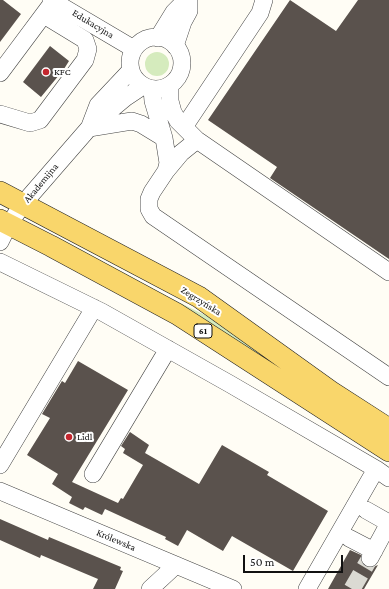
<!DOCTYPE html>
<html>
<head>
<meta charset="utf-8">
<style>
  body { margin:0 }
  #map { position:relative; width:389px; height:589px; overflow:hidden; background:#fffdf5; font-family:"Crimson Pro",serif }
  canvas { display:block }
  .scale { position:absolute; left:243px; top:555px; width:100px; height:18px; box-sizing:border-box; border:2px solid #111; border-top:0; padding-left:5px; font-size:12px; line-height:14px; white-space:nowrap; color:#111; -webkit-text-stroke:3px #fff; paint-order:stroke }
</style>
</head>
<body>
<div id="map">
<canvas width="389" height="589"></canvas>
<div class="scale">50 m</div>
</div>
<script>
const ctx = document.querySelector('canvas').getContext('2d');
ctx.lineJoin = 'round';
function fill(path, color) { ctx.fillStyle = color; ctx.fill(path, 'evenodd'); }
const toPath = rows => new Path2D(rows.map(r => 'M' + r).join(''));
function trace(path, color, width, dash) { ctx.strokeStyle = color; ctx.lineWidth = width; ctx.lineCap = dash ? 'butt' : 'round'; ctx.setLineDash(dash || []); ctx.stroke(path); }
function write(font, color, halo, rows, align = 'center') {
  ctx.font = font + ' "Crimson Pro",serif'; ctx.lineWidth = 4; ctx.setLineDash([]); ctx.textBaseline = 'middle'; ctx.strokeStyle = halo; ctx.fillStyle = color; for (const [text, x, y, turn = 0] of rows) {
    ctx.save(); ctx.translate(x, y); ctx.rotate((+turn || 0) * Math.PI / 180); ctx.textAlign = isNaN(turn) ? turn : align; if (halo) ctx.strokeText(text, 0, 0); ctx.fillText(text, 0, 0); ctx.restore();
  }
}
fill(toPath([
  '145 64a12 12 0 1 1 24 0a12 12 0 1 1-24 0Z',
  [61,239,172,299,207,316,291,374,60,240]
]), '#d5ebbd');
fill(toPath([
  [0,0,3,0,21,14,0,42],
  [290,0,336,31,358,0,389,0,389,259,270,178,277,167,208,120],
  [50,46,69,61,64,69,41,97,23,82],
  [78,361,128,390,72,482,118,503,121,498,123,499,143,465,123,453,125,449,121,446,130,432,149,445,145,453,199,484,222,445,269,472,267,475,328,511,293,571,232,536,223,551,187,530,178,546,165,539,166,537,105,509,102,515,85,507,83,510,69,503,72,497,52,484,58,474,27,455,50,418,42,414,62,381,65,383],
  [0,519,48,540,49,537,121,567,120,570,123,571,115,589,93,589,98,579,41,555,40,558,0,540],
  [350,550,361,555,361,563,366,567,371,568,378,565,364,589,328,589]
]), '#5a524d');
trace(toPath([
  [352,589,370,558]
]), '#dbdad3', 17, [17, 8]);
const minor = toPath([
  [51,0,134,49],
  '130 63a26 26 0 1 1 52 0a26 26 0 1 1-52 0Z',
  [158,38,174,12,186,0],
  [175,46,183,22,189,11,189,0],
  [0,73,50,6],
  [170,85,170,101,173,112,178,121,197,140,389,272],
  [152,89,153,101,164,138],
  [0,114,30,123,40,120,85,60,88,49,85,40,44,15],
  [90,126,98,105,131,70],
  [184,127,260,13,264,0],
  [89,128,132,121,141,124,164,138,168,163,166,171,152,192,149,199,149,209,153,216,389,377],
  [166,171,181,153,197,140],
  [0,242,9,224,23,204,89,128,125,98,143,86],
  [0,262,102,312,230,384,376,469,389,478],
  [0,465,94,308],
  [93,474,168,349],
  [0,491,233,589],
  [366,510,389,523,370,558],
  [349,538,374,551],
  [150,589,176,565],
  [307,589,376,469]
]);
const major = toPath([
  [0,192,199,297,330,391,389,429],
  [0,220,51,246,177,314,389,451]
]);
trace(minor, '#444', 18);
trace(major, '#222', 22);
trace(minor, '#fff', 17);
trace(major, '#f9d66b', 21);
for (const [x, y, r, color] of [
  [46,72,4,"#c4262e"],
  [69,437,4,"#c4262e"]
]) { const dot = new Path2D(); dot.arc(x, y, r, 0, 2 * Math.PI); ctx.fillStyle = color; ctx.fill(dot); trace(dot, '#fff', 1.5); }
for (const [x, y, w] of [
  [203,331,18]
]) { const box = new Path2D(); box.roundRect(x - w / 2, y - 7, w, 14, 3); ctx.fillStyle = '#fff'; ctx.fill(box); trace(box, '#111', 1); }
write('bold 9px', '#111', null, [
  ["61",203,331]
]);
write('10px', '#111', '#fff', [
  ["Edukacyjna",93,24,31],
  ["Akademijna",41,183,-50],
  ["Zegrzyńska",201,301,32],
  ["Królewska",116,540,23]
]);
write('10px', '#111', '#fff', [
  ["KFC",54,72],
  ["Lidl",77,437]
], 'left');
</script>
</body>
</html>
